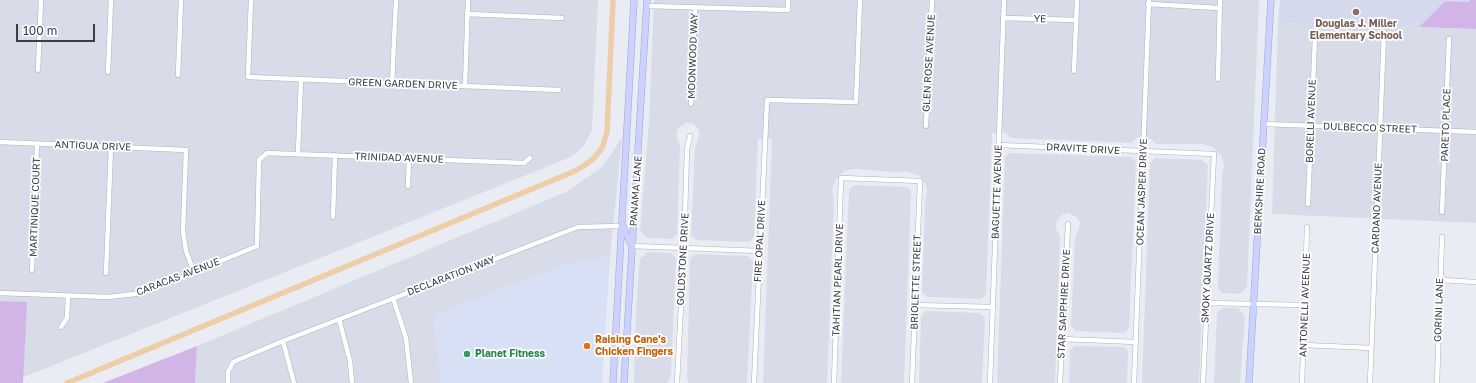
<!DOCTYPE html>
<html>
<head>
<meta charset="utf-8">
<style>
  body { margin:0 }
  #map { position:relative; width:1476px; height:383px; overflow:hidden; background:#eaecf4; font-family:"Golos Text",sans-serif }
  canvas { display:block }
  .scale { position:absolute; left:16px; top:24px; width:79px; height:18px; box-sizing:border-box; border:2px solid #383d48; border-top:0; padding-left:5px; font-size:12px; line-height:14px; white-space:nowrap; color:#383d48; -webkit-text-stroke:3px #fff; paint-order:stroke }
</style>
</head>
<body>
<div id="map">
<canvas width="1476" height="383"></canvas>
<div class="scale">100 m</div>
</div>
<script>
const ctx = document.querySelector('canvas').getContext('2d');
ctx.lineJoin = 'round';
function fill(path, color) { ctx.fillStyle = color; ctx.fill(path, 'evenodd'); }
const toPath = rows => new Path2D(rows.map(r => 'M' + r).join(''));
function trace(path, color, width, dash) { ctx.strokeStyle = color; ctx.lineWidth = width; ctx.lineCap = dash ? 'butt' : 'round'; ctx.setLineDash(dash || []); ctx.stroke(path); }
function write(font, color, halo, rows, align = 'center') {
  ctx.font = font + ' "Golos Text",sans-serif'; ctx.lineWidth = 3.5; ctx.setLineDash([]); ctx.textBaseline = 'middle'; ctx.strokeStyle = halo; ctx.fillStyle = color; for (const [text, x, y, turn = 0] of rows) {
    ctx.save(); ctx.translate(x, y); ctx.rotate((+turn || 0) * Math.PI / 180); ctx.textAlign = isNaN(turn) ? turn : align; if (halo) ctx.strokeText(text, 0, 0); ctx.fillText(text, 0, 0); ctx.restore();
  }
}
fill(toPath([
  [0,0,598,0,592,130,584,145,578,152,566,159,9,383,0,383],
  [654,0,1259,0,1247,287,1239,294,1222,293,1218,288,1222,176,1224,165,1221,155,1213,147,1202,144,1156,144,1151,139,1137,138,1131,143,1011,138,1006,133,992,133,986,294,981,299,927,297,922,292,925,203,927,192,926,185,920,176,906,171,896,172,855,169,844,171,836,179,832,189,834,200,827,383,763,383,772,139,758,139,754,237,749,242,696,240,691,235,695,147,700,133,697,127,692,123,686,123,678,128,676,134,680,146,677,234,672,239,647,238,640,230,649,122],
  [1278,23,1476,29,1476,223,1272,214],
  [622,138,610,257,564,265,441,375,441,383,195,383,197,346,566,192,602,167],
  [1010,153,1131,157,1136,162,1129,328,1124,333,1076,331,1071,326,1075,237,1079,229,1080,223,1078,218,1068,213,1063,214,1057,220,1056,228,1060,237,1055,383,997,383,1005,157],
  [1155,158,1202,160,1208,165,1199,383,1142,383,1150,163],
  [855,185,905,187,909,188,911,192,904,383,841,383,849,189],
  [648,252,671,253,676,258,671,375,667,383,634,383,636,309,640,259],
  [695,254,748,256,753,261,747,383,689,383,687,378,690,259],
  [1222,308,1238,308,1245,316,1240,383,1214,383,1217,312],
  [926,311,980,313,985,318,982,383,919,383,921,316],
  [1075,346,1124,347,1128,352,1127,383,1069,383,1070,350]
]), '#d8dce8');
fill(toPath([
  [610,257,602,383,441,383,433,315,564,265]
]), '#d7e0f5');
fill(toPath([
  [1280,0,1470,0,1470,2,1445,1,1419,27,1278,23]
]), '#d5d9ed');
fill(toPath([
  [1470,0,1476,0,1476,29,1419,27,1445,1,1469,2],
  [0,301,27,302,23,383,0,383],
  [197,346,195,383,103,383]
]), '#d1b5e7');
trace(toPath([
  [67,383,575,171,585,165,594,158,602,148,607,132,613,0]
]), '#eecda9', 5.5);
const street = toPath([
  [251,0,248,77,559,90],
  [1148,4,1219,8],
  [647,6,788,10,788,0],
  [467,14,562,18],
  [1003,18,1076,20],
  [38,70,41,0],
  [1074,71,1077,0],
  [108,72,111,0],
  [178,75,181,0],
  [1218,79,1220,0],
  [392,83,396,0],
  [465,86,468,0],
  [691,104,695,8],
  [1264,124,1476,132],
  [926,126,932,0],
  [0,142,186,150,183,231,186,251,194,272],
  [999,145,1214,154,1203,383],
  [298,153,301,80],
  [408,186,409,158],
  [1308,204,1315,37],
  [1442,212,1449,39],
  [333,217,335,155],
  [632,246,760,251],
  [32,270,37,144],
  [106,273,111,147],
  [1440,280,1476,282],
  [0,293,108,297,135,294,156,288,257,246,259,160,267,153,524,163,530,158],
  [393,298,406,338,411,383],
  [1207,303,1305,305],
  [915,305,992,307],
  [339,319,350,361,352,383],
  [61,327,67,318,68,296],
  [1062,339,1136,342],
  [283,341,294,383],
  [1304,345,1371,348],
  [228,383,228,372,233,362,283,341,578,227,622,226],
  [677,383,684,248,687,149,690,136],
  [754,383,767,100,856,102,860,0],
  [834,383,841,178,920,181,912,383],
  [990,383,1004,0],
  [1060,383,1068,224],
  [1134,383,1149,0],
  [1302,383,1307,227],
  [1370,383,1384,32],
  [1437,383,1442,237]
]);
const secondary = toPath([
  [623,227,632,246],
  [613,383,634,0],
  [624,383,647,0],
  [1249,383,1271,0]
]);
trace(street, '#adb1c0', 5.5);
trace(secondary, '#9ea6d5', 7);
trace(street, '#fff', 4.5);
trace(secondary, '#ccd2fd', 6);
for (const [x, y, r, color] of [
  [1356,12,4,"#8d6e63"],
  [587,346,4,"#e8710a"],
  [467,354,4,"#2e9e5b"]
]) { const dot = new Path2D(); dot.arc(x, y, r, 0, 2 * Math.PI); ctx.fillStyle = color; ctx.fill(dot); trace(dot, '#fff', 1.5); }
write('10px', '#383d48', '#fff', [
  ["YE",1040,19,1],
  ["MOONWOOD WAY",693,56,-88],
  ["GLEN ROSE AVENUE",929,63,-87],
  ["GREEN GARDEN DRIVE",403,84,2],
  ["BORELLI AVENUE",1311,121,-88],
  ["PARETO PLACE",1446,125,-88],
  ["DULBECCO STREET",1370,128,2],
  ["ANTIGUA DRIVE",93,146,2],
  ["DRAVITE DRIVE",1083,149,3],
  ["TRINIDAD AVENUE",399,158,2],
  ["PANAMA LANE",636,191,-86],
  ["BERKSHIRE ROAD",1260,191,-87],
  ["BAGUETTE AVENUE",997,192,-88],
  ["OCEAN JASPER DRIVE",1142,192,-88],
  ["MARTINIQUE COURT",35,207,-88],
  ["CARDANO AVENUE",1377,208,-88],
  ["FIRE OPAL DRIVE",760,241,-87],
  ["GOLDSTONE DRIVE",683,259,-87],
  ["SMOKY QUARTZ DRIVE",1208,268,-87],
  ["DECLARATION WAY",451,276,-21],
  ["CARACAS AVENUE",178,277,-21],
  ["TAHITIAN PEARL DRIVE",838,280,-88],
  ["BRIOLETTE STREET",916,282,-88],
  ["STAR SAPPHIRE DRIVE",1064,304,-87],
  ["ANTONELLI AVEENUE",1305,305,-88],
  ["GORINI LANE",1439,310,-88]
]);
write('bold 10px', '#785e54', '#fff', [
  ["Douglas J. Miller",1356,24],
  ["Elementary School",1356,36]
]);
write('bold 10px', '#c56008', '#fff', [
  ["Raising Cane's",595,340],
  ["Chicken Fingers",595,352]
], 'left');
write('bold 10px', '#27864d', '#fff', [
  ["Planet Fitness",475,354]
], 'left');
</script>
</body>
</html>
